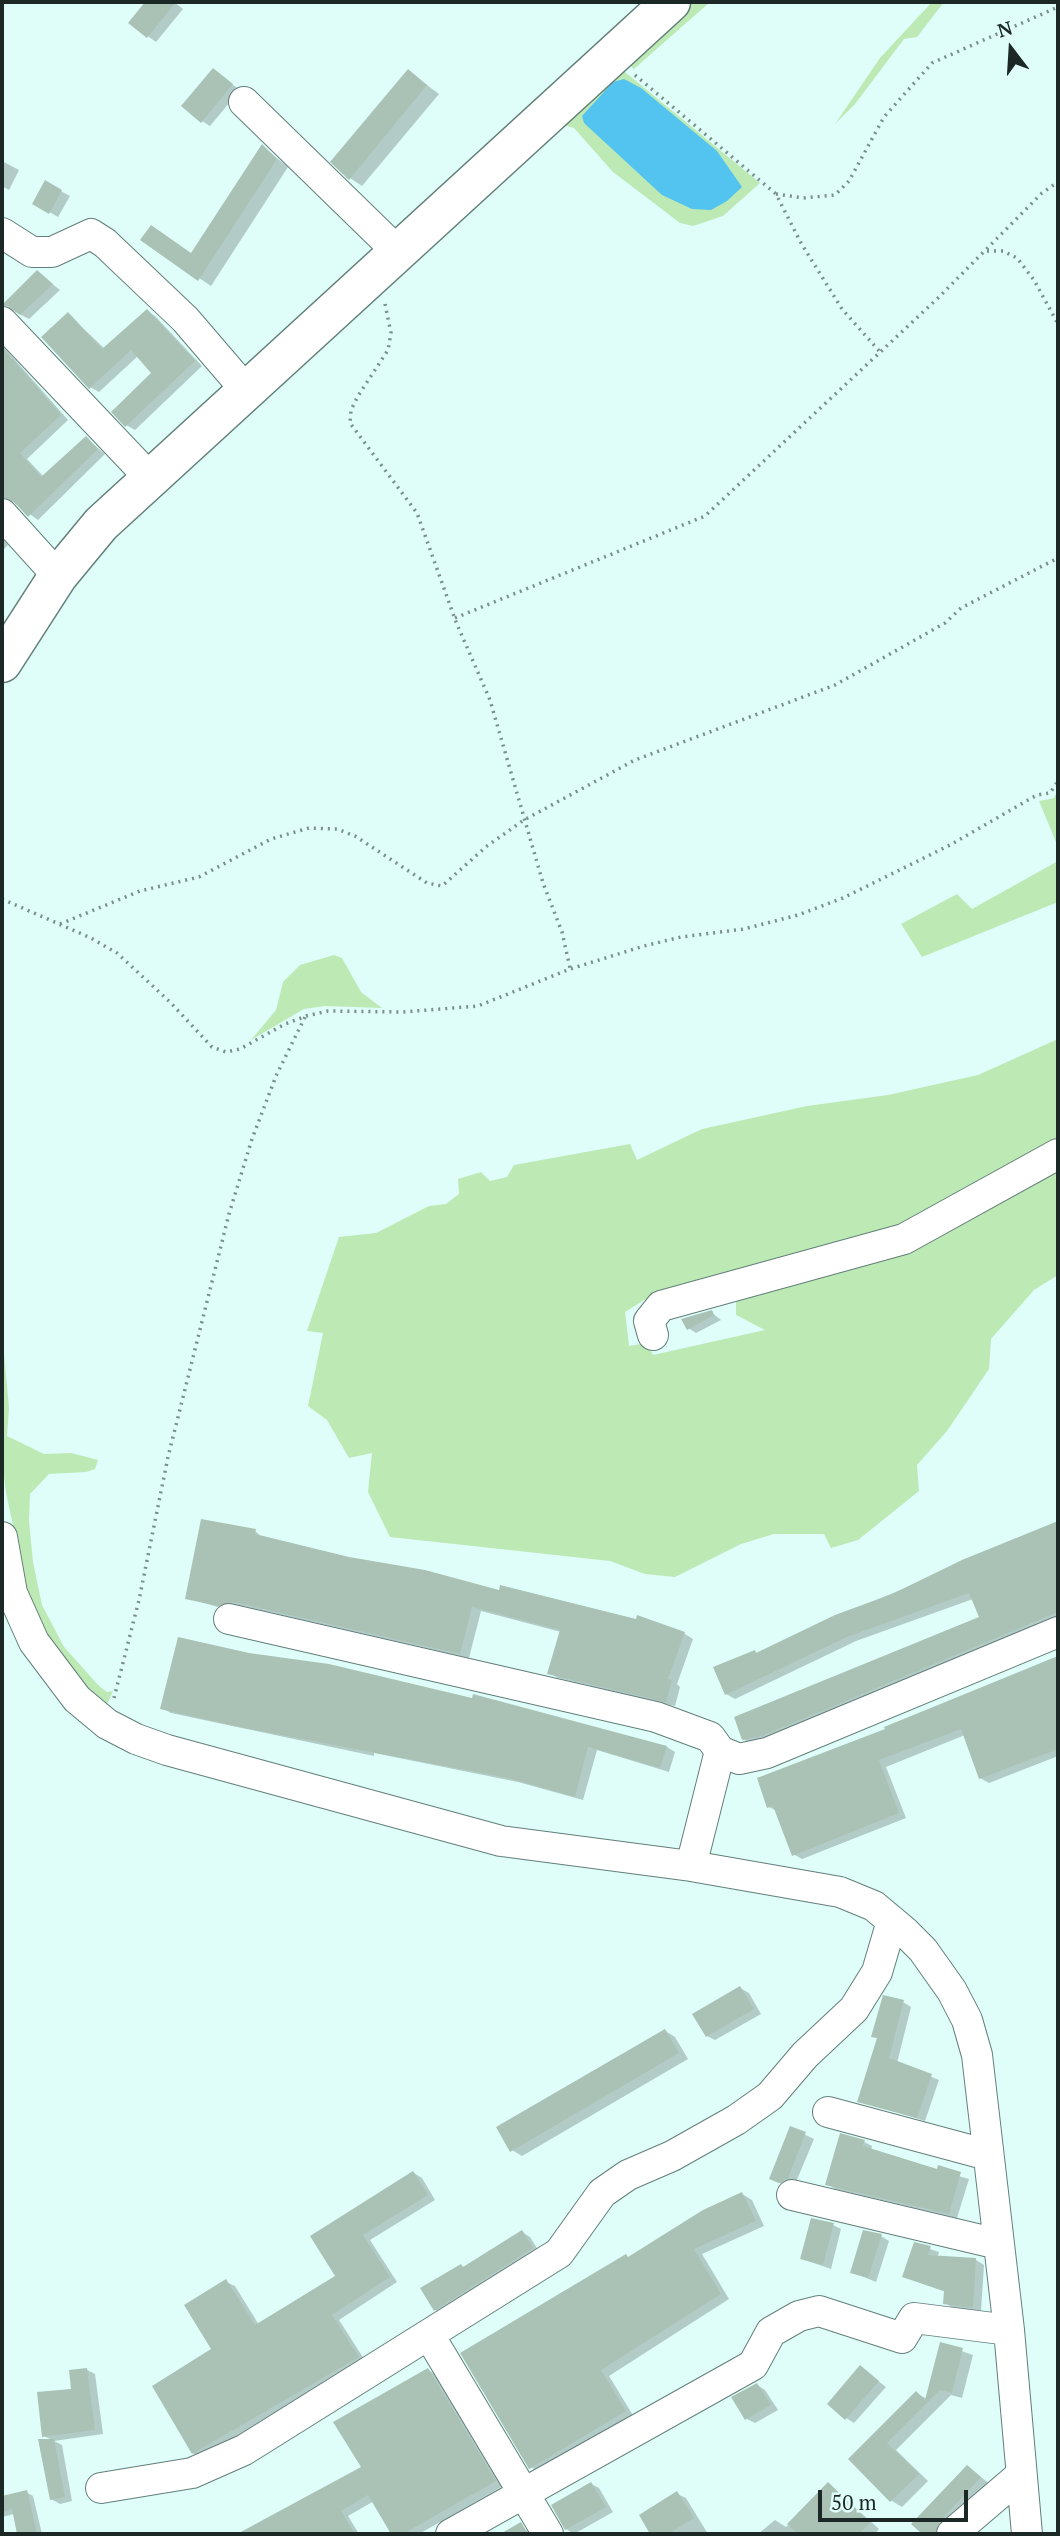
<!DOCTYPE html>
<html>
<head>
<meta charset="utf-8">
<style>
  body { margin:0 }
  #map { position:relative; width:1060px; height:2536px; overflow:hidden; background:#dffef9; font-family:"PT Serif",serif }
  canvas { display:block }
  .frame { position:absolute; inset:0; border:4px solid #1c2826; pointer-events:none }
  .north { position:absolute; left:976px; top:14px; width:70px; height:70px; -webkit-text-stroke:5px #dffef9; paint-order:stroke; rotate:343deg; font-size:19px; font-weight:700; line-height:28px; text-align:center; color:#1c2826 }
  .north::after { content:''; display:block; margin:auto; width:24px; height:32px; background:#1c2826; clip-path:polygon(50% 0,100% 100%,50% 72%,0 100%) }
  .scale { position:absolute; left:818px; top:2490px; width:150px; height:32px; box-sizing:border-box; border:4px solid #1c2826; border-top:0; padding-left:9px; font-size:21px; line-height:24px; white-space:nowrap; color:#1c2826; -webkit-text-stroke:5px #dffef9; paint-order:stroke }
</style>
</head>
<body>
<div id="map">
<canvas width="1060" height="2536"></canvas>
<div class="frame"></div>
<div class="north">N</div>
<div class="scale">50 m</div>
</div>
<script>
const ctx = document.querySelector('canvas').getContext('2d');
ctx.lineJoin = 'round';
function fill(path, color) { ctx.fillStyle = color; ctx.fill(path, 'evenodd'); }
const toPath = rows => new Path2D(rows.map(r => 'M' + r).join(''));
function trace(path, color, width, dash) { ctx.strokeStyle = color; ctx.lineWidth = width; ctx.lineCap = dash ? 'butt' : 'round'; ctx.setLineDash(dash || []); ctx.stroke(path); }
fill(toPath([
  [681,2,710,2,634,69,620,58],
  [932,2,944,2,917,37,904,39,855,104,835,124,880,58],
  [614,63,760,183,723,216,693,226,680,223,613,172,574,128,563,125,382,289],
  [1058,790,1058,847,1039,801,1054,798],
  [1058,861,1058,902,922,957,901,924,957,894,972,909],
  [334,955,342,958,361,992,382,1008,325,1006,304,1009,251,1040,276,1010,283,982,300,965],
  [1058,1039,1058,1145,902,1231,782,1258,644,1300,625,1312,629,1346,647,1343,653,1355,765,1330,736,1315,736,1296,870,1261,929,1237,1058,1162,1058,1275,1034,1290,991,1339,989,1369,947,1431,917,1465,919,1491,858,1540,831,1548,824,1534,774,1534,741,1544,675,1577,645,1574,610,1561,390,1537,368,1492,372,1453,349,1458,327,1420,308,1406,323,1333,307,1331,339,1237,376,1233,429,1206,446,1204,459,1194,458,1179,481,1172,490,1181,507,1177,514,1165,630,1144,637,1160,702,1129,807,1106,888,1095,978,1075],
  [2,1332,9,1408,7,1436,44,1454,71,1453,98,1460,95,1469,86,1472,49,1474,30,1494,29,1521,33,1562,42,1605,64,1647,99,1686,107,1692,113,1691,104,1711,73,1682,31,1608,6,1493,2,1461]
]), '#bde9b5');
fill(toPath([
  [624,79,641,88,717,151,742,187,727,201,711,210,692,209,662,195,584,123,582,116,613,82]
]), '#53c3ef');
fill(toPath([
  [147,2,174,2,183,9,156,42,130,23],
  [213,70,240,90,210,126,202,121],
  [408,71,439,94,362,186,350,178],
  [262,146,288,167,211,286,142,240,192,254],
  [2,161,19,170,9,190,2,186],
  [46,183,70,196,58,217,34,203],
  [37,272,60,290,29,319,2,305],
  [147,311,155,316,202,366,135,430,126,425,154,373,138,356,99,392,90,387,68,314,105,349],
  [2,345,68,420,27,459,44,477,86,438,105,454,38,520,2,494],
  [2,537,8,545,2,551],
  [711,1312,721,1320,696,1333,688,1328],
  [1058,1524,1058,1620,752,1744,743,1739,981,1618,973,1599,856,1641,735,1699,726,1694,755,1652,759,1654,836,1617],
  [255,1531,263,1538,500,1592,637,1621,638,1617,685,1634,693,1639,677,1684,680,1687,675,1706,558,1678,549,1673,561,1632,481,1611,469,1658,243,1606,228,1610,187,1598],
  [1058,1656,1058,1756,989,1783,980,1778,965,1735,886,1767,906,1818,802,1859,793,1854,777,1811,769,1807,888,1730,887,1728],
  [162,1708,667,1747,675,1752,669,1772,597,1750,583,1800,518,1782,374,1753,374,1756,171,1713],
  [740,1988,749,1993,761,2014,715,2040,707,2036],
  [903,2002,911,2007,897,2063,939,2080,925,2121,859,2101,878,2039,873,2036],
  [665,2031,675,2037,688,2059,522,2156,512,2150],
  [791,2128,814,2139,796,2182,788,2187,771,2179],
  [864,2142,872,2146,871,2151,969,2179,957,2218,835,2189,827,2184],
  [414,2173,422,2178,435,2200,370,2240,397,2282,339,2320,366,2362,201,2458,193,2453,226,2282,235,2286,259,2325,337,2276,312,2236],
  [742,2194,752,2200,764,2226,702,2254,729,2299,609,2376,634,2417,540,2473,531,2467,630,2258],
  [833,2225,841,2229,831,2269,802,2259],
  [522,2232,530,2237,540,2253,443,2314,435,2310,461,2266,465,2268],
  [881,2236,889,2241,876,2282,852,2272],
  [915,2244,939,2252,937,2258,976,2260,984,2265,981,2311,953,2308,945,2303,946,2292,904,2277],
  [941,2344,973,2355,962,2398,951,2395,896,2450,928,2481,902,2507,892,2501,850,2459,916,2393,927,2399],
  [861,2368,886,2387,854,2423,846,2418],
  [87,2370,95,2374,103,2434,54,2441,62,2445,72,2501,60,2504,51,2499,52,2440,44,2436],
  [428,2370,437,2375,503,2486,419,2534,393,2534,374,2501,348,2516,359,2534,240,2534,364,2468],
  [757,2385,765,2390,778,2410,755,2423,747,2419],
  [968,2467,990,2484,948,2534,924,2534,914,2524],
  [591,2484,599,2488,613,2512,574,2534,566,2529],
  [829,2484,879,2529,875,2534,758,2534,775,2520,786,2527],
  [26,2492,33,2496,42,2534,19,2534,14,2514,2,2517,2,2498],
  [677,2494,686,2498,708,2534,652,2534,641,2516],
  [519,2524,531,2534,501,2534]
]), '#0003');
fill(toPath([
  [145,2,176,2,147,38,128,23],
  [213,68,233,84,201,123,181,106],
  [408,69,427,85,349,180,330,162],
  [262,144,277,159,198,281,140,240,151,225,191,253],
  [45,180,62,190,49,214,32,204],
  [37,270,53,284,20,315,8,305,2,305],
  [147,309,195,361,125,427,111,412,151,373,131,350,89,389,41,337,68,312,102,349],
  [2,347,61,415,20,453,41,477,86,436,98,449,28,517,14,502,2,497],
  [712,1310,714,1315,687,1330,681,1319],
  [201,1519,256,1529,255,1534,349,1557,425,1570,499,1590,500,1585,636,1619,637,1615,685,1632,668,1679,672,1680,666,1702,547,1674,560,1630,472,1607,460,1654,233,1602,218,1606,185,1599],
  [1058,1521,1058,1612,762,1736,742,1740,734,1717,979,1617,969,1593,847,1637,725,1695,713,1667,755,1650,756,1653,835,1615,892,1594,962,1560],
  [178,1637,249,1653,329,1664,472,1698,473,1694,667,1746,660,1768,588,1747,575,1797,508,1778,234,1726,160,1709],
  [1058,1656,1058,1749,979,1779,961,1729,879,1760,899,1813,792,1856,773,1806,767,1808,757,1778,885,1729,884,1727],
  [740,1986,754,2009,706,2037,692,2014],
  [883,1995,904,2000,889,2058,932,2074,917,2118,857,2102,877,2038,871,2037],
  [665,2029,679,2053,510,2152,496,2127],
  [790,2126,806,2132,788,2178,779,2183,769,2179],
  [840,2133,865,2140,863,2146,937,2169,938,2165,961,2172,949,2214,825,2185],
  [413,2171,428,2195,363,2235,390,2277,332,2315,359,2357,192,2454,152,2386,211,2349,184,2305,226,2279,255,2325,335,2276,310,2236],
  [742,2192,756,2221,694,2249,721,2294,601,2370,626,2411,529,2469,460,2353,626,2254,628,2257,703,2210],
  [811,2218,834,2223,823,2265,800,2259],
  [522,2230,533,2248,434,2311,420,2288,461,2264,463,2267],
  [863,2230,882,2234,868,2278,850,2273],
  [914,2242,931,2246,928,2255,976,2258,973,2308,943,2304,944,2291,902,2277],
  [940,2342,963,2348,952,2393,940,2390,887,2443,919,2474,890,2502,848,2459,916,2391,925,2400],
  [860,2365,879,2381,845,2420,827,2404],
  [87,2368,95,2430,42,2437,37,2392,71,2389,69,2370],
  [428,2368,496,2481,403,2534,391,2534,368,2495,341,2511,355,2534,237,2534,361,2467,333,2422],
  [757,2383,771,2405,745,2420,731,2397],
  [38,2439,54,2439,65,2497,50,2500],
  [967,2465,981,2477,940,2521,935,2534,922,2534,911,2524],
  [591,2482,606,2507,565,2530,551,2505],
  [828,2482,870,2523,859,2534,798,2534,787,2524],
  [27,2490,37,2534,17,2534,12,2509,2,2512,2,2496],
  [677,2491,694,2518,668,2534,650,2534,639,2515],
  [521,2522,528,2534,500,2534]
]), '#a9c2b5');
const minor = toPath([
  [244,102,398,252],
  [2,233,32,252,52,252,91,234,105,243,185,319,245,389],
  [2,322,150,478],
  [2,514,58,576],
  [653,1335,649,1321,661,1306,904,1239,1058,1154],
  [2,1537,12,1593,34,1642,77,1699,107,1724,136,1739,167,1750,501,1841,691,1866,840,1892,874,1906,905,1932,923,1950,952,1991,967,2020,977,2055,1009,2330,1027,2534],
  [229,1619,656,1717,710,1737,720,1751,739,1759,767,1753,1058,1632],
  [691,1866,720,1751],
  [828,2112,988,2155],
  [792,2195,998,2244],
  [429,2335,548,2534],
  [101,2488,192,2473,244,2450,559,2253,602,2193,628,2175,672,2156,736,2120,770,2096,805,2055,854,2009,877,1972,892,1921],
  [451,2534,753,2365,771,2332,799,2316,819,2311,902,2338,914,2318,1009,2330],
  [952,2534,1021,2475]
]);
const major = toPath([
  [2,663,58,576,101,524,671,2]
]);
trace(minor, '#637f7a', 32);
trace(major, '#637f7a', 41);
trace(toPath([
  [635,75,776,194,801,243,842,309,881,353],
  [776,194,803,198,835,195,849,181,884,117,932,63,1058,7],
  [987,251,1003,251,1017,258,1034,280,1058,324],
  [385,304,391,333,388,350,358,396,351,410,350,423,417,513,456,622,490,700,543,883,562,932,570,968],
  [455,618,705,516,938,298,1042,193,1058,182],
  [2,899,91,938,117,953,170,1002,212,1047,226,1052,240,1049,285,1024,306,1016,328,1011,403,1012,478,1006,570,969,644,946,681,937,744,929,798,915,843,898,950,845,1037,795,1050,793,1058,781],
  [60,924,140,891,199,877,271,839,309,828,337,829,355,836,427,883,442,886,487,846,524,820,635,760,835,685,945,623,961,608,1058,558],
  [114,1698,139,1600,168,1457,229,1214,252,1139,276,1076,305,1017]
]), '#7a8f8b', 3.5, [2, 5]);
trace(minor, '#fff', 30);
trace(major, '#fff', 38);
</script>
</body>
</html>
